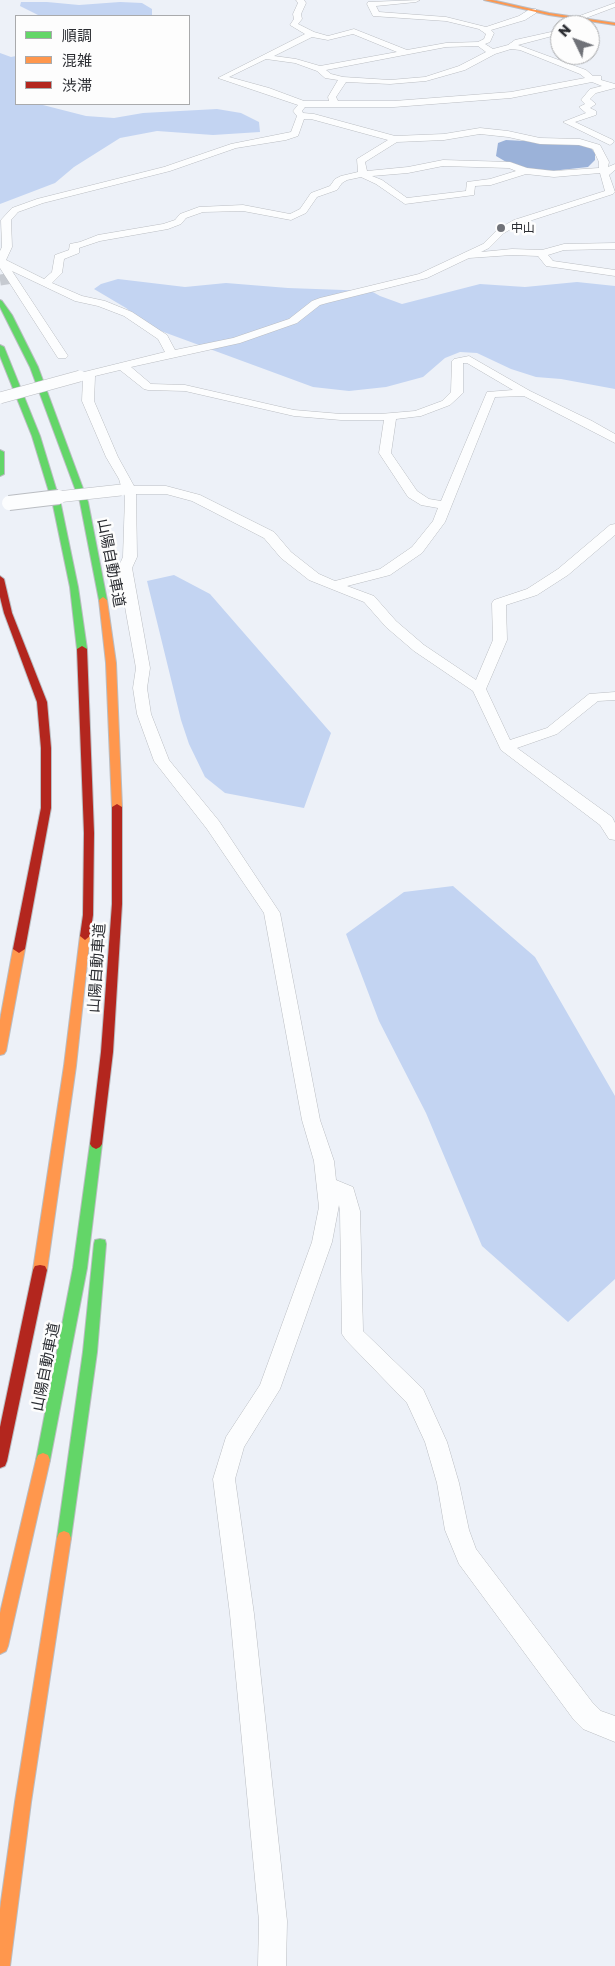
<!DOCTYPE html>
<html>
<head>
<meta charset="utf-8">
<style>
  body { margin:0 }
  #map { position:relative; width:615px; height:1966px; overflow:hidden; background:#edf1f8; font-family:"Golos Text","Noto Sans JP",sans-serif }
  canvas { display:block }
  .legend { position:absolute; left:15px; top:15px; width:175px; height:90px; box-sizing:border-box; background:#fdfdfd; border:1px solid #a9aaac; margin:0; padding:6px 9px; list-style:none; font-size:15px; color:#2c2e33 }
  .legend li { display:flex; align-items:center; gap:10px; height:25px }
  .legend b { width:25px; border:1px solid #a9aaac }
  .north { position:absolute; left:550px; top:15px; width:50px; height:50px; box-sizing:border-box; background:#fdfdfd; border:1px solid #a9aaac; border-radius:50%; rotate:312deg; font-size:14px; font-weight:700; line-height:20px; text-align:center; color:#2c2e33 }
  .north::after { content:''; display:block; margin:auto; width:18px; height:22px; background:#707278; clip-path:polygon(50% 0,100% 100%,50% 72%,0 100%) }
</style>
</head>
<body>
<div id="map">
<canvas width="615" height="1966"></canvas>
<ul class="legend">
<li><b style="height:6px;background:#63d668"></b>順調</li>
<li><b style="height:6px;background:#ff974d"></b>混雑</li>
<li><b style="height:6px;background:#b3261e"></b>渋滞</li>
</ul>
<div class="north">N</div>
</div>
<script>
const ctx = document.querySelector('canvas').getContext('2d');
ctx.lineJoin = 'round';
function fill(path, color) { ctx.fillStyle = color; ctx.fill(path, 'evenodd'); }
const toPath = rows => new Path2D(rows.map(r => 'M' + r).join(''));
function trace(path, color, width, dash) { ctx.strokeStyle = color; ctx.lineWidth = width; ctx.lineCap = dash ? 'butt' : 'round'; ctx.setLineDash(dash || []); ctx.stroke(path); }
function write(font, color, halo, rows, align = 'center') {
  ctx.font = font + ' "Golos Text","Noto Sans JP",sans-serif'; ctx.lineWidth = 5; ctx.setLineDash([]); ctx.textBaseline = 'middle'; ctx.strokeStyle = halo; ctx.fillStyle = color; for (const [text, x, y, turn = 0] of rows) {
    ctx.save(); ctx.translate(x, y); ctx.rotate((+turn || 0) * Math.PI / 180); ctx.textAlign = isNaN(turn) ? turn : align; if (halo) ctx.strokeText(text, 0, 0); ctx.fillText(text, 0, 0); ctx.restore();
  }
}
fill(toPath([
  [21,2,47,2,79,5,120,2,142,3,152,9,152,16,40,16,20,6],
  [0,53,11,57,16,56,16,104,39,104,86,116,114,118,143,113,217,109,241,113,259,122,260,132,213,135,157,131,120,138,74,167,55,183,0,204],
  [118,279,185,287,226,283,288,288,371,291,380,296,402,304,480,284,525,287,577,282,615,286,615,389,561,379,536,377,511,369,477,353,460,352,445,358,423,377,386,387,349,391,313,387,150,327,126,308,94,289,101,284],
  [174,575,210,594,331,733,304,808,225,793,205,777,189,744,181,720,147,581],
  [453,886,535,957,615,1096,615,1279,568,1322,482,1246,426,1113,379,1021,346,934,404,892]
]), '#c3d4f2');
fill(toPath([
  [506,140,581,144,589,146,595,153,595,160,588,167,542,172,508,163,496,156,498,143]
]), '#9bb2d9');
trace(toPath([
  [0,280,13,278]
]), '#c6cad1', 11, [11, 5.5]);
const street = toPath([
  [296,0,304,0,306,3,301,14,302,19,298,24,314,32,328,36,354,29,407,50,446,43,478,42,484,39,486,34,479,29,446,21,373,16,367,4,368,2,420,0,416,2,376,6,379,12,446,17,486,27,519,16,530,9,536,9,536,13,525,20,491,30,494,33,490,42,485,44,493,49,508,45,515,40,560,30,560,34,518,45,586,70,593,76,601,76,601,80,615,84,615,88,596,93,590,99,596,104,590,108,596,111,596,115,575,122,613,140,614,142,610,145,563,122,586,113,579,107,585,104,581,100,590,89,602,86,592,82,511,98,394,107,305,107,302,111,303,113,314,114,395,136,444,134,480,128,508,131,540,138,580,139,600,145,609,162,608,167,615,164,615,170,609,175,615,192,613,194,520,224,504,233,489,248,481,252,512,249,542,250,564,244,615,243,615,249,564,250,548,255,553,261,615,270,615,276,546,266,538,256,512,255,469,258,427,278,327,303,320,305,297,323,240,343,131,367,151,384,185,385,294,410,341,414,380,414,415,411,442,401,451,392,452,361,454,359,469,356,530,391,592,421,615,434,615,443,524,396,495,397,445,522,422,553,390,575,347,586,374,596,396,621,424,645,476,680,493,640,492,603,494,600,527,589,558,569,610,525,615,524,615,535,568,575,537,595,506,605,507,640,486,689,510,740,547,728,589,694,615,692,615,700,598,701,557,734,517,748,612,817,615,823,615,840,609,839,600,825,501,750,473,691,414,651,386,627,364,602,309,580,281,558,264,538,192,501,166,494,136,494,137,557,132,568,150,668,147,688,151,714,169,760,219,821,280,913,320,1120,334,1161,336,1180,353,1187,360,1211,363,1331,423,1389,447,1442,459,1483,469,1530,476,1549,592,1702,601,1711,615,1716,615,1742,583,1729,574,1720,459,1564,445,1530,437,1483,425,1442,407,1403,346,1340,342,1334,340,1211,339,1205,332,1242,280,1389,244,1447,235,1479,254,1614,287,1921,286,1966,258,1966,259,1921,230,1614,213,1479,226,1437,260,1385,312,1242,319,1207,314,1161,302,1120,264,913,207,829,154,761,137,714,133,688,136,668,118,568,123,557,125,497,124,494,117,493,115,490,121,486,119,479,106,457,82,401,83,379,76,378,74,376,76,374,165,352,158,339,124,316,98,306,75,301,12,271,68,356,66,358,58,358,0,268,0,251,2,247,1,220,12,208,37,199,164,167,231,144,291,132,297,116,293,111,298,105,218,78,305,34,290,25,294,19,293,14,298,3,296,0],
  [353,34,397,52,320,66,296,59,274,56,312,37,328,40,353,34],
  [478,46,486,52,459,66,425,77,390,80,343,77,331,74,326,70,446,47,478,46],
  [511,49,520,50,580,74,585,78,511,92,394,101,338,101,336,97,346,82,390,84,426,81,465,70,495,54,511,49],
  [266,59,295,63,317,71,325,78,338,80,328,97,329,101,304,101,269,88,229,77,266,59],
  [304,119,311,119,388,140,357,159,358,172,341,176,335,179,330,186,311,193,300,209,290,214,243,205,199,207,180,214,175,220,163,224,98,235,80,242,70,244,69,250,55,255,52,272,44,279,6,260,12,247,11,220,18,212,43,203,170,171,236,148,286,140,298,136,304,119],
  [480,134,508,137,540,144,579,145,593,149,599,162,599,168,554,171,527,168,510,162,443,160,408,167,367,171,365,162,397,142,444,140,480,134],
  [443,166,509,168,516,171,490,179,467,182,466,191,407,198,382,180,372,176,408,173,443,166],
  [600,173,605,191,514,220,498,229,483,244,419,274,320,298,312,301,289,319,233,338,175,350,167,335,132,312,105,301,82,296,52,283,62,273,64,259,79,253,79,248,100,241,168,229,181,224,186,218,203,212,243,211,291,220,306,213,317,197,337,190,342,183,347,180,361,177,376,184,405,204,474,195,475,186,491,185,526,174,554,177,600,173],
  [463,363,467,363,513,390,487,392,441,501,429,499,417,491,391,453,396,419,421,416,450,405,463,393,463,363],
  [120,370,144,389,148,390,185,391,294,416,341,420,384,420,379,453,408,497,421,505,438,508,433,521,412,547,380,569,335,581,319,574,291,552,274,532,200,495,166,486,134,486,118,457,94,401,95,376,120,370],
  [615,3,615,7,578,21,571,19,615,3]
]);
const fast = toPath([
  [0,300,2,301,12,315,38,367,88,502,107,600,106,602,100,602,99,600,80,502,30,367,0,307,0,300],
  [0,345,4,347,40,436,61,505,78,587,87,649,85,651,79,651,77,649,70,587,53,505,32,436,0,356,0,345],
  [0,450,4,452,4,474,0,476,0,450],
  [96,1139,100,1141,102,1144,87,1268,50,1460,48,1465,43,1467,38,1465,36,1460,73,1268,90,1144,92,1141,96,1139],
  [100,1239,105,1240,106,1244,97,1352,71,1538,69,1543,64,1545,59,1543,57,1538,83,1352,94,1244,95,1240,100,1239]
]);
const slow = toPath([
  [484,0,492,0,549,13,615,23,615,25,549,15,484,0],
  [103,597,107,600,116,663,122,807,117,810,112,807,106,663,99,600,103,597],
  [85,932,90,936,76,1066,47,1270,45,1274,40,1275,35,1274,33,1270,64,1066,80,936,85,932],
  [19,945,25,949,6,1051,4,1054,0,1055,0,1020,13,949,19,945],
  [43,1453,48,1455,50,1460,8,1646,6,1651,0,1654,0,1613,36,1460,38,1455,43,1453],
  [64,1531,69,1533,71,1538,31,1802,10,1966,0,1966,0,1909,15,1802,57,1538,59,1533,64,1531]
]);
const jam = toPath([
  [0,576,4,579,12,613,47,702,51,748,51,808,25,949,19,953,13,949,41,808,41,748,37,702,4,613,0,597,0,576],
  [82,646,87,649,94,833,93,915,90,936,85,940,80,936,83,915,84,833,77,649,82,646],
  [117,804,122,807,122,904,113,1052,102,1144,100,1147,96,1149,92,1147,90,1144,101,1052,112,904,112,807,117,804],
  [40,1265,45,1266,47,1270,7,1461,5,1466,0,1468,0,1427,33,1270,35,1266,40,1265]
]);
trace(street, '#babdc2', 1);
trace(fast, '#babdc2', 2);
trace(slow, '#babdc2', 2);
trace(jam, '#babdc2', 2);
fill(street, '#fcfdfe');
fill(fast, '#63d668');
fill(slow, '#ff974d');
fill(jam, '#b3261e');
const streetBridgeFar1 = toPath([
  [0,398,80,376],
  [48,498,121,490]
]);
const streetBridge = toPath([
  [9,503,59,497]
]);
trace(streetBridgeFar1, '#babdc2', 12, []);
trace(streetBridge, '#babdc2', 16, []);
trace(streetBridgeFar1, '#fcfdfe', 11);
trace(streetBridge, '#fcfdfe', 14);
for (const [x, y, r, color] of [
  [501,228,5,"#707278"]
]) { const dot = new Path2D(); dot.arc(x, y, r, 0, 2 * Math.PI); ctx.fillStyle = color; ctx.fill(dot); trace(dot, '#fdfdfd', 2); }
write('12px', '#2c2e33', '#fdfdfd', [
  ["中山",511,228]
], 'left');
write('15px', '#2c2e33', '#fdfdfd', [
  ["山陽自動車道",111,563,79],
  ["山陽自動車道",97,968,-86],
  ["山陽自動車道",46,1367,-79]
]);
</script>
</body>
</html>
